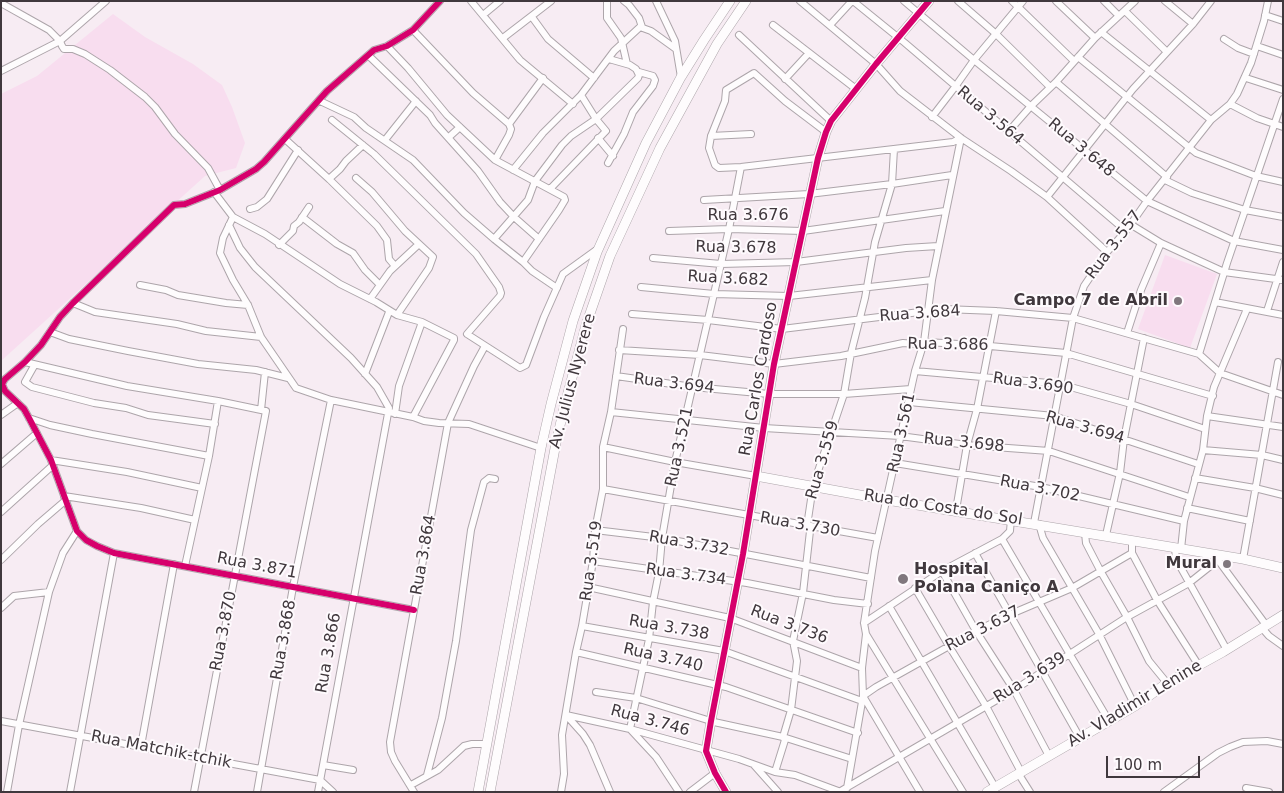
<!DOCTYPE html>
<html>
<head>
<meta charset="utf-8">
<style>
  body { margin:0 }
  #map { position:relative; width:1284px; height:793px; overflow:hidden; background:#f7ecf3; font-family:"DejaVu Sans",sans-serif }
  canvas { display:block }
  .frame { position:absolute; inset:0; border:2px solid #40383d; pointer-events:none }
  .scale { position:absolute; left:1106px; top:756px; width:94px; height:22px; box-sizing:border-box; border:2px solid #40383d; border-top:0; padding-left:6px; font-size:15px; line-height:18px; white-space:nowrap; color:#40383d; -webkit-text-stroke:4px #fefafd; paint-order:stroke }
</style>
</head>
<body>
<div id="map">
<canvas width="1284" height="793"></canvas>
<div class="frame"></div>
<div class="scale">100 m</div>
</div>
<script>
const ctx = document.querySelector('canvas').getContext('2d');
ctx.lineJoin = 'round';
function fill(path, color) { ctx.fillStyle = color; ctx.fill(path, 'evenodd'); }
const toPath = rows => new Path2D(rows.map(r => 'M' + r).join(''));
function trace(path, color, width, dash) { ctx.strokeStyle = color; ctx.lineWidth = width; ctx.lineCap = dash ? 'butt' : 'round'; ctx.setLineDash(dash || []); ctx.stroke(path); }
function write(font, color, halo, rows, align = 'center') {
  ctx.font = font + ' "DejaVu Sans",sans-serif'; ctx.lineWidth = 4; ctx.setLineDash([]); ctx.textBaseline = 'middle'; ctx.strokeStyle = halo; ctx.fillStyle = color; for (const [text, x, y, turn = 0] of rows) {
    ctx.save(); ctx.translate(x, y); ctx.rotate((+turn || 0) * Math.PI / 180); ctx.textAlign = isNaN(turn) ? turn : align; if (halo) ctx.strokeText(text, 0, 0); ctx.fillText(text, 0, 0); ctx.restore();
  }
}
fill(toPath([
  [113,14,145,37,193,64,222,85,232,107,245,143,236,168,205,176,1,361,1,94,37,76],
  [1165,255,1217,274,1190,348,1138,329]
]), '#f8ddef');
const street = toPath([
  [471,1,520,60,573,104],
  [607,1,607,18,621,38,627,64],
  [624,1,629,5,639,18,642,27],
  [656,1,675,41,681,77],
  [800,1,876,64,900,91,961,138,1011,171,1047,197,1107,252],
  [853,1,905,43,1126,231],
  [904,1,974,60,1147,201,1234,241,1283,250],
  [958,1,995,33,1050,87],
  [1012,1,1074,61],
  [1056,1,1095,38],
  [1104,1,1119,16],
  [1165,1,1193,24],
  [1,3,49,30,60,41,62,46,64,49,73,49,85,54,110,70,145,97,155,107,175,134,208,168,220,190],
  [1125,11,1167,52],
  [483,15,500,1],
  [1265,15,1283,21],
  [532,17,548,39,594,78],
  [773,25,856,89],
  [830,25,852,1],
  [413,30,473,93,509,124,511,129,509,135,495,160],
  [1101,32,1211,120],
  [739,35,831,121],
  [503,38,551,1],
  [1224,39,1238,48,1254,54],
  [387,46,408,68,447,115,495,160,564,197,565,200,559,210,523,262],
  [1257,46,1283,55],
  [369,56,430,115,435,123,478,171,500,202,514,217,539,239],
  [1078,57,1196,153,1256,176,1283,182],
  [1,71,60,41,106,1],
  [1246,78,1283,90],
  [785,79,809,53],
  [1056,82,1167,177],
  [320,101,354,117,366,128,413,160,464,213,494,239,523,262,532,271,557,288],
  [1230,104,1257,118,1283,127],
  [932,117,955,87,974,60,1023,1],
  [332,120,374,154,476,254,499,287,501,293,500,296,467,334,520,368,526,365,544,317,563,274,599,248],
  [509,124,543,78],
  [1009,131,1031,106,1056,82,1095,38,1135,1],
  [826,132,785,101,754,73,726,90,725,101,711,136,709,148,715,165,719,168,741,167,953,142,961,138],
  [711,136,751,134],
  [449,137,460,127],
  [598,138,613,156],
  [285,139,329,179,377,226,387,240,389,259,395,266],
  [385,140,416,101],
  [608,163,624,134,633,112,653,86,655,80,653,76,639,72],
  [513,170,543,133,581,95,614,51,640,27,651,31,676,49],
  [356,178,372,192,405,231,433,257,429,268,397,315],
  [329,179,340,169,346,161,363,145],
  [1165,180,1192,193,1245,210,1283,217],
  [550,189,606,131,596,119,581,95],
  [214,192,233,217,265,234,340,284,376,302,397,315,422,322,454,338,454,340,413,417],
  [1047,197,1133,89,1193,24,1211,1],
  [704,200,809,194,892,184,952,175],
  [250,209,257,207,267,199,298,150],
  [233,217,223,238,220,253,233,280,248,305,261,337,296,388,331,400,413,417,424,421,439,423,469,424,541,448],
  [302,217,337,244,353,253,365,270,380,285],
  [1130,224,1161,243,1224,272,1283,280],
  [229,225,240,248,255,267,351,358,377,387,389,408,318,792],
  [669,231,729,229,803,231,945,211],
  [494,239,528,200,535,181,562,145,571,136,596,119,638,78,639,75,636,69,630,65,609,59],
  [279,245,293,231,294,226,299,222,309,207],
  [653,258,721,264,796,262,906,248,938,246],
  [140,285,166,290,178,295,226,303,248,305],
  [641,287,714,294,789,296,932,280],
  [370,299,390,271,419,244],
  [1215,302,1283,315],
  [73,303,95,312,177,324,206,331,261,337],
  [1267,311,1283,262],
  [632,314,708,320,782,329,944,309,996,311,1073,318,1199,354,1220,373,1283,395],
  [50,332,69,339,128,351,198,364,256,370,288,378],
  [1127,333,1141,290,1161,243],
  [619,350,700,355,774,364,841,356,903,343,915,344,927,342,990,346,1066,353,1213,396],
  [1199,354,1227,263,1283,99],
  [25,362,127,386,218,401,266,411,194,792],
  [34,366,25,382,32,387,94,403,126,408,148,415,215,424],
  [915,371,1060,384,1131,404,1205,429],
  [365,374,389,312],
  [616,376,693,387,769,394,844,394,911,389],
  [909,402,1054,416,1198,464],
  [261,410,265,372],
  [611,412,764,428,900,436,967,445,1049,451,1189,497],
  [395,414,399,386,422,322],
  [1,415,18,403],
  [1207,416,1283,427],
  [29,418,50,425,92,434,209,456],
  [603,447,675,462,756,476],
  [1203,450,1262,455,1283,460],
  [51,460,127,472,202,488],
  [895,463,1041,487,1184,521],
  [1,464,37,433],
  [1195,478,1255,488,1283,495],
  [603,489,878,538],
  [64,496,141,508,195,520],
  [1187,508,1250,521],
  [956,510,967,445,977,409,996,311],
  [1,512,52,466],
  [1034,523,1073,318,1084,286,1107,252,1126,231,1147,201,1211,120,1230,104,1237,94,1251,63,1264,21,1268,1],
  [1039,524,1043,538,1099,634,1135,706],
  [595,530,662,538,871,578],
  [1085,533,1086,543,1101,572,1127,617,1149,661,1167,683],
  [1106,535,1120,473,1124,439,1144,338],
  [1002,539,1109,721],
  [1132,541,1132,553,1157,600,1199,666],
  [1175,548,1176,559,1227,650],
  [1181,549,1184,521,1203,450,1207,416,1214,387,1247,309],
  [975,553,1080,738],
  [1218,557,1218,560,1266,625],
  [1243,559,1278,362],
  [1,560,38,524,66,500],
  [593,561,747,583,834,600,868,604],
  [185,566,209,456,218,401],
  [942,571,976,631,1014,690,1049,756],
  [588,587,730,618,862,668],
  [915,588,949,646,986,706,1021,772],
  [889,606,995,787],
  [1,608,14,596,49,592],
  [414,610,114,553,97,546,86,540,77,531,51,460,29,418,24,409,5,391,2,384,5,379,25,362,41,345,60,317,73,303,174,205,185,204,220,190,256,169,264,162,327,91,374,50,387,46,413,30,440,1],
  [864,623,942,571,1002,539,1010,531,1011,519],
  [582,626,724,651,862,701],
  [1262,628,1269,636,1283,646],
  [866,634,963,792],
  [576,652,726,687,858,733],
  [596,692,636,698,714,722,783,737,852,759],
  [566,715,630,729,739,759,775,772,795,775,841,792],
  [566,715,583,734,590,745,610,792],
  [1,721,320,780],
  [141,746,174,564],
  [323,765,353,770],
  [754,765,778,792],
  [775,772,785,740,783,737,791,710,797,661,793,641,803,593,810,531,807,526,813,486,844,394,851,353,865,298,875,242,892,184,894,149],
  [1018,773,1030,792],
  [427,775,442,718,456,641,471,530,484,482,489,478,495,479],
  [320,780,333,792],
  [411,785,438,770,464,746,472,744,487,744],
  [847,788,863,696,862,668,866,634,864,623,875,551,915,371,924,342,932,280,961,138],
  [1246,788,1269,792],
  [7,792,19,725,49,592,63,553,77,531],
  [70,792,114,553],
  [257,792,293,587,331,400],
  [414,792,395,761,391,752,390,742,448,423,474,366,485,346],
  [561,792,564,774,562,735,576,652,582,626,593,561,595,530,603,489,603,447,611,412,623,329],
  [679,792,656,757,630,729,649,639,653,602,659,572,662,538,675,462,729,229,741,167],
  [690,792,715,773],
  [839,792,1014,690,1127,617,1189,583,1218,560],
  [920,792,863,696,876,687,976,631,1011,614,1072,588,1132,553],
  [1164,792,1218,753,1230,747,1243,742,1267,741,1283,744]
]);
const secondary = toPath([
  [756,476,887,500,1243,559,1283,568],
  [478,792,541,448,551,404,573,321,597,252,646,143,681,77,704,40,730,1],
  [490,792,556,443,564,408,586,325,610,256,660,148,717,44,746,1],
  [726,792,715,773,706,751,711,721,743,554,774,364,818,158,826,132,831,121,876,64,929,1],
  [987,792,1135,706,1167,683,1223,652,1283,615]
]);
trace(street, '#ada5aa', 8);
trace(secondary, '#ada5aa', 10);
trace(street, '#fefcfd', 6);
trace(secondary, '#fefcfd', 9);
trace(toPath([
  [414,610,114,553,97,546,86,540,77,531,51,460,29,418,24,409,5,391,2,384,5,379,25,362,41,345,60,317,73,303,174,205,185,204,220,190,256,169,264,162,327,91,374,50,387,46,413,30,440,1],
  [726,792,715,773,706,751,711,721,743,554,774,364,818,158,826,132,831,121,876,64,929,1]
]), '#d6006c', 6);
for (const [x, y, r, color] of [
  [1178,301,5,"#80777d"],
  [1227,564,5,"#80777d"],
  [903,579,6,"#80777d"]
]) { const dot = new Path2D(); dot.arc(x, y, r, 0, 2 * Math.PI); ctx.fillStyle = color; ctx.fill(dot); trace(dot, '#fefafd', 2); }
write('16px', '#40383d', '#fefafd', [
  ["Rua 3.564",990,116,40],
  ["Rua 3.648",1081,148,40],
  ["Rua 3.676",748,216],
  ["Rua 3.557",1114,245,-53],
  ["Rua 3.678",736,248,1],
  ["Rua 3.682",728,279,3],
  ["Rua 3.684",920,314,-4],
  ["Rua 3.686",948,345,1],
  ["Rua Carlos Cardoso",759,379,-80],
  ["Av. Julius Nyerere",573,381,-75],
  ["Rua 3.694",674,384,7],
  ["Rua 3.690",1033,384,8],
  ["Rua 3.694",1085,428,16],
  ["Rua 3.561",902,433,-78],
  ["Rua 3.698",964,443,6],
  ["Rua 3.521",680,447,-78],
  ["Rua 3.559",823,460,-74],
  ["Rua 3.702",1040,489,11],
  ["Rua do Costa do Sol",943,508,9],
  ["Rua 3.730",800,525,10],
  ["Rua 3.732",689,544,10],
  ["Rua 3.864",424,555,-80],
  ["Rua 3.519",592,561,-82],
  ["Rua 3.871",257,566,11],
  ["Rua 3.734",686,575,8],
  ["Rua 3.736",789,625,21],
  ["Rua 3.738",669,628,10],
  ["Rua 3.637",983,629,-27],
  ["Rua 3.870",224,631,-79],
  ["Rua 3.868",284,640,-80],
  ["Rua 3.866",329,653,-80],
  ["Rua 3.740",663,658,13],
  ["Rua 3.639",1030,678,-32],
  ["Av. Vladimir Lenine",1135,704,-31],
  ["Rua 3.746",650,721,15],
  ["Rua Matchik-tchik",161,750,11]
]);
write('bold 16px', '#40383d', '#fefafd', [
  ["Campo 7 de Abril",1168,301],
  ["Mural",1217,564],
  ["Hospital",914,570,"left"],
  ["Polana Caniço A",914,588,"left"]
], 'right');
</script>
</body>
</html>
